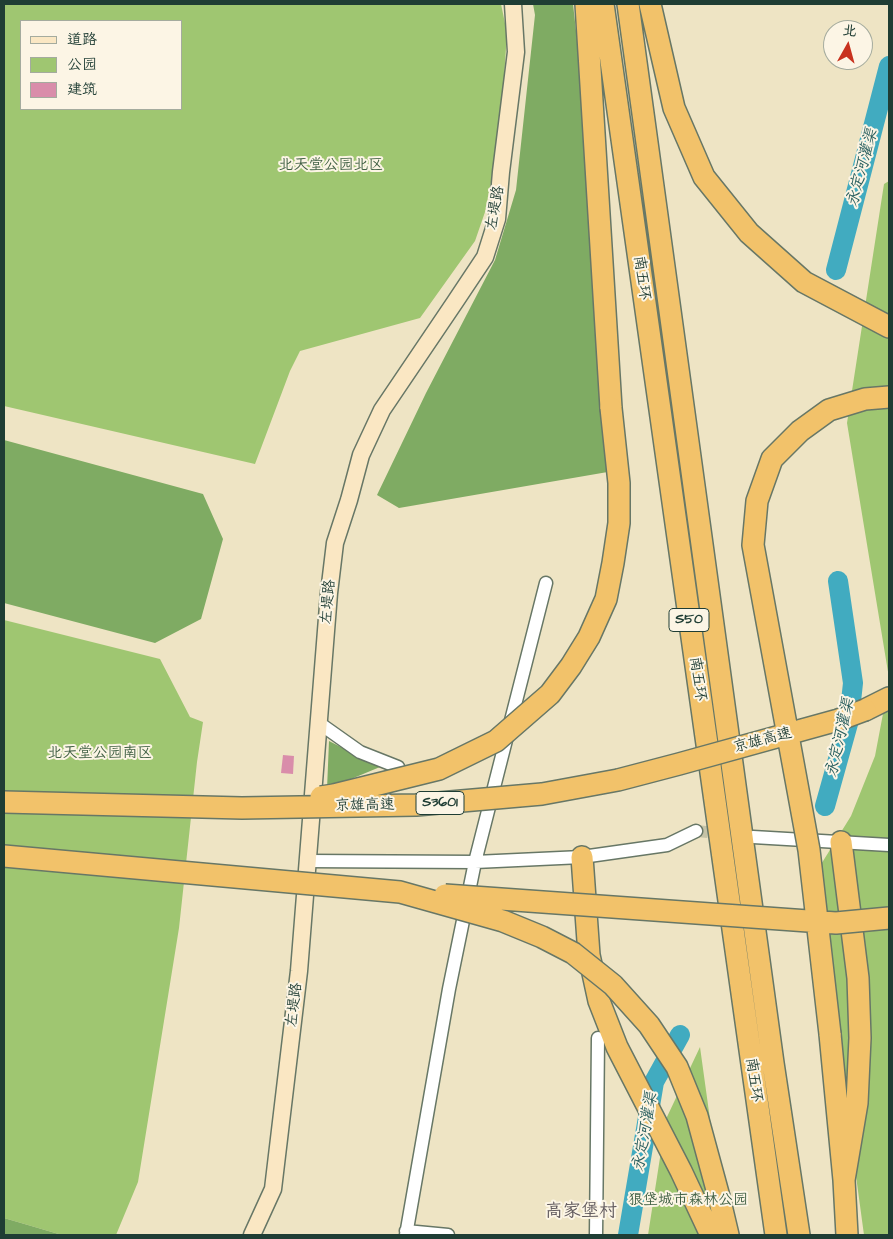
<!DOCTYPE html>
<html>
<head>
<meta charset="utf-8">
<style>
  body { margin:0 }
  #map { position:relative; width:893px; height:1239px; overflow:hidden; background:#eee4c4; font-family:"Architects Daughter","LXGW WenKai TC",sans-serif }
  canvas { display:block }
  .frame { position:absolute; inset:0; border:5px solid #1f3d34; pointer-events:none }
  .legend { position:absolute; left:20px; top:20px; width:162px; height:90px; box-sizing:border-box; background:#fcf5e5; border:1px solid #a4ab9e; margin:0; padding:6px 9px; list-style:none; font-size:15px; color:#1f3d34 }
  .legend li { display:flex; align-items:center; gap:10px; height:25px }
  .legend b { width:25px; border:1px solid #a4ab9e }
  .north { position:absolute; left:823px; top:20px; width:50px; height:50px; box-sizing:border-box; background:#fcf5e5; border:1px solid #a4ab9e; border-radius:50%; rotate:7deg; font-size:14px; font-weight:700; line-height:20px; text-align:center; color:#1f3d34 }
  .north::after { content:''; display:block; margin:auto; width:18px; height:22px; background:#c8321e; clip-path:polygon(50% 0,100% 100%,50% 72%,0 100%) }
</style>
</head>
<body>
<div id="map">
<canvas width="893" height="1239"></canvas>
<div class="frame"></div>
<ul class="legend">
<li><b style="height:6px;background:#fae7c3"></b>道路</li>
<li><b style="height:14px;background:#9fc671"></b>公园</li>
<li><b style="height:14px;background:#d98daa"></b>建筑</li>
</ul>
<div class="north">北</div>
</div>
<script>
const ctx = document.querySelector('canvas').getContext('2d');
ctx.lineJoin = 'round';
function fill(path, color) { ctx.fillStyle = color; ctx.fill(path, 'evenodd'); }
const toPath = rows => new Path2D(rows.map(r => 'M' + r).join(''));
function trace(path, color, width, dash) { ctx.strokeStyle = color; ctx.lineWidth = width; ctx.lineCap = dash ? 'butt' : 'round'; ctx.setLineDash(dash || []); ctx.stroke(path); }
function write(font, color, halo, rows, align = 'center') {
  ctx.font = font + ' "Architects Daughter","LXGW WenKai TC",sans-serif'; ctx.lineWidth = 4; ctx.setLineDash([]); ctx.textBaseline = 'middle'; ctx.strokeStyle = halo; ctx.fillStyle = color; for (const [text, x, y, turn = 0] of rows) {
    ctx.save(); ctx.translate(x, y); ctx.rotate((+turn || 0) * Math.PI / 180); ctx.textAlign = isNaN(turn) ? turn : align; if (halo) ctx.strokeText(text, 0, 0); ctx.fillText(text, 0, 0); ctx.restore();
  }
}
fill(toPath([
  [4,4,501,4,507,33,503,93,491,182,485,212,475,241,420,318,300,351,290,371,255,464,4,406],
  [21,21,181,21,181,109,21,109],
  [889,181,889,678,847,423,884,184],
  [4,620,160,659,190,717,203,722,197,762,179,928,138,1182,116,1235,62,1235,4,1218],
  [889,682,889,1235,864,1235,815,874,851,816,875,756],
  [700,1047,726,1235,648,1235,666,1119]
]), '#9fc671');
fill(toPath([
  [533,4,573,4,625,469,399,508,377,495,426,393,495,260,516,190,535,15],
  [4,440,203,494,223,539,201,619,155,643,4,603],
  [329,741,380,767,327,789],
  [4,1218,62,1235,4,1235]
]), '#7fab63');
trace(toPath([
  [836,270,889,66],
  [825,806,849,720,853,683,838,581],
  [628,1235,654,1082,680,1035]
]), '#41abc0', 20);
fill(toPath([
  [283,755,294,756,293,774,281,773]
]), '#d98daa');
trace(toPath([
  [696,831,748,836]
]), '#c5c3a7', 12, [12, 6]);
const minor = toPath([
  [319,723,360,752,398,767],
  [753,837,889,845],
  [307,861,475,862,582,857,667,845,696,831],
  [406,1231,448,1235],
  [406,1235,449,989,475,862,546,583],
  [596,1235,598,1038]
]);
const secondary = toPath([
  [252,1235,273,1189,299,971,329,593,335,543,349,500,361,455,382,410,455,302,485,257,497,219,501,172,516,52,513,4]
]);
const motorway = toPath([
  [586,4,611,408],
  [603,4,776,1235],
  [628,4,773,1063,799,1235],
  [650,4,674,108,704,177,749,233,804,282,889,327],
  [865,710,889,698],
  [841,842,858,978,860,1038,857,1103,844,1180],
  [582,857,589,955,599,1001,617,1047,681,1171,711,1235],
  [830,1034,844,1180,847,1235],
  [719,1197,728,1235]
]);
trace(minor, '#677766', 15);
trace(secondary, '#677766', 19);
trace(motorway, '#677766', 24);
trace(minor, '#fff', 12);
trace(secondary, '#fae7c3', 16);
trace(motorway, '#f2c26a', 21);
const motorwayBridge = toPath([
  [321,797,334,795,439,769,496,741,550,694,571,666,589,637,606,599,613,563,619,523,619,483,611,408],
  [4,802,242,808,416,805,542,794,618,780,679,764,838,720,865,710],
  [4,856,400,892,503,921,542,937,573,953,613,985,649,1025,677,1067,697,1116,719,1197],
  [445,895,836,923,889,918],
  [830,1034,809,850,753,545,757,501,772,459,800,431,829,410,865,399,889,397]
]);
trace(motorwayBridge, '#677766', 24, []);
trace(motorwayBridge, '#f2c26a', 21);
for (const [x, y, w] of [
  [689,620,40],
  [440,803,48]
]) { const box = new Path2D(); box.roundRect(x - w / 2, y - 11.5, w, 23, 4); ctx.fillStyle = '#fcf5e5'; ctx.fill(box); trace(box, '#1f3d34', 1); }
write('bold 14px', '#1f3d34', null, [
  ["S50",689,620],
  ["S3601",440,803]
]);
write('15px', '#3f5f43', '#fcf5e5', [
  ["北天堂公园北区",331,166],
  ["北天堂公园南区",100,754],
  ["狼垡城市森林公园",688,1201]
]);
write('15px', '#1f3d34', '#fcf5e5', [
  ["左堤路",496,208,-80],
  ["南五环",641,278,82],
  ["左堤路",329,602,-85],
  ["南五环",697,679,82],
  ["京雄高速",763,741,-15],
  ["京雄高速",365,806,-1],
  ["左堤路",295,1005,-83],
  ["南五环",753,1080,82]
]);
write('italic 16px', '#295e5e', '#fcf5e5', [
  ["永定河灌渠",863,168,-75],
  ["永定河灌渠",841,738,-77],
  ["永定河灌渠",646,1132,-80]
]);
write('18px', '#60595d', '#fcf5e5', [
  ["高家堡村",581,1212]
]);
</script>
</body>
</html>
